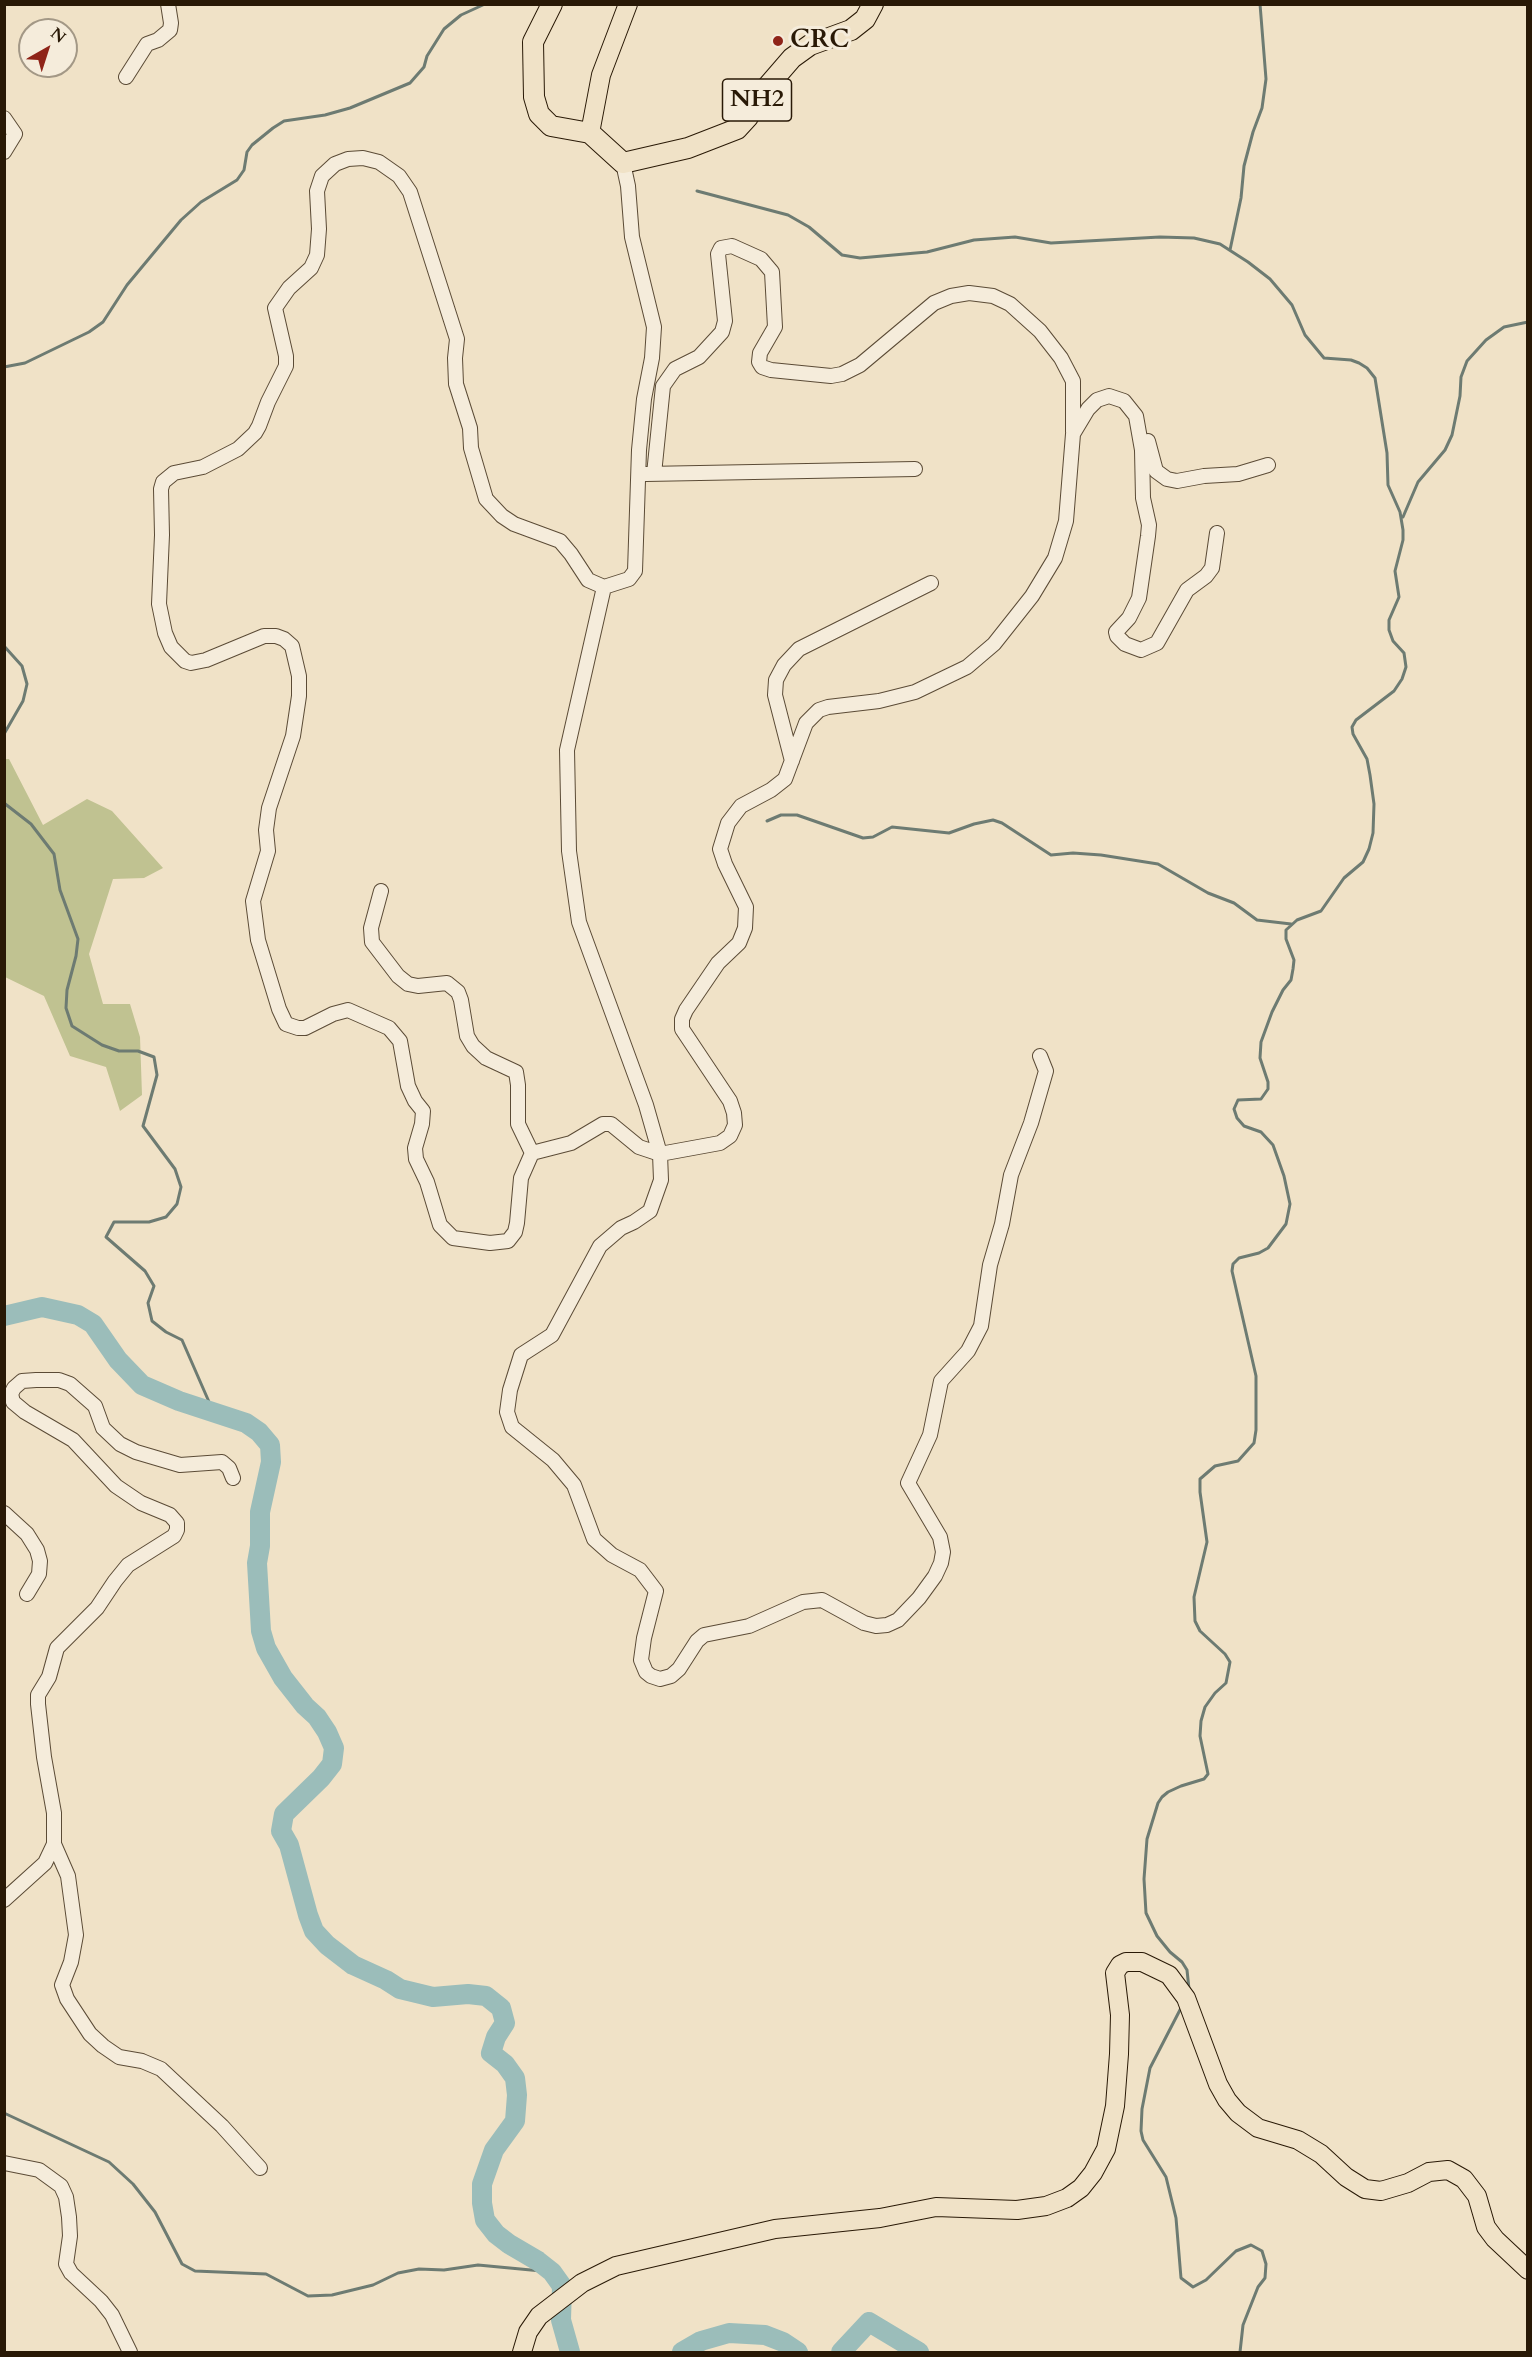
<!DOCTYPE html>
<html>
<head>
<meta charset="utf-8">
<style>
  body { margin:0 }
  #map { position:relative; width:1532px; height:2357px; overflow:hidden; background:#f0e2c7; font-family:Cardo,serif }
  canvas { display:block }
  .frame { position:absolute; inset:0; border:6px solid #291906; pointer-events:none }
  .north { position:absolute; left:18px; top:18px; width:60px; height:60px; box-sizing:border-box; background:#f5ecdb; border:2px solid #a39886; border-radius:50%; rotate:39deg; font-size:16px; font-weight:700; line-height:24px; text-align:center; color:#291906 }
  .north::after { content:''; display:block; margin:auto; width:21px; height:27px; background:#8f2418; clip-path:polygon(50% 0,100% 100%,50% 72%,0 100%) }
</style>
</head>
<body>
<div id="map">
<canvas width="1532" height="2357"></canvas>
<div class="frame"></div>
<div class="north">N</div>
</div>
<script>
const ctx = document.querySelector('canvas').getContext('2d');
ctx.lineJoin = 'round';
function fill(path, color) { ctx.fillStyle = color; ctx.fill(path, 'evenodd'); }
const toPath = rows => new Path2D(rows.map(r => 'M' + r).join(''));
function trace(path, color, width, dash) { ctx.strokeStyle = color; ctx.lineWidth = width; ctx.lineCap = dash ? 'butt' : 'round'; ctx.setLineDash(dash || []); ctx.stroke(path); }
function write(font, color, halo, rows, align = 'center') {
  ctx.font = font + ' Cardo,serif'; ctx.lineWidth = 6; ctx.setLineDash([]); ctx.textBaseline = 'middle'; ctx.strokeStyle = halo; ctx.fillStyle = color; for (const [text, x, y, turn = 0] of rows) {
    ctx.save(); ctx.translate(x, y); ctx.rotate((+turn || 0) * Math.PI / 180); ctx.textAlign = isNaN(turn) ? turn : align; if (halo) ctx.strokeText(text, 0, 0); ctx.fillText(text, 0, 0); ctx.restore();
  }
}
fill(toPath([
  [5,759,9,759,43,825,87,799,112,811,163,868,144,878,113,879,89,954,103,1004,130,1004,140,1037,142,1095,120,1111,106,1067,70,1056,44,996,5,977]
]), '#c0c291');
trace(toPath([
  [697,191,788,215,809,227,842,255,860,258,927,252,974,240,1015,237,1051,243,1160,237,1194,238,1220,244,1248,262,1270,279,1292,305,1305,335,1324,358,1351,360,1359,363,1367,368,1375,378,1387,453,1388,485,1400,512,1403,530,1403,540,1395,571,1399,597,1389,620,1389,630,1393,641,1404,653,1406,667,1402,679,1394,691,1356,720,1352,727,1353,734,1367,759,1370,775,1374,804,1373,833,1369,849,1363,862,1344,878,1321,911,1297,920,1286,930,1286,939,1294,960,1293,969,1291,980,1283,990,1272,1012,1261,1042,1260,1058,1268,1082,1268,1089,1261,1099,1238,1100,1234,1109,1237,1118,1244,1126,1261,1132,1273,1145,1284,1176,1290,1204,1286,1224,1268,1248,1259,1253,1239,1258,1233,1264,1232,1271,1256,1376,1256,1430,1254,1443,1238,1461,1215,1466,1200,1479,1200,1492,1207,1542,1194,1597,1195,1621,1200,1631,1225,1654,1230,1662,1226,1683,1215,1693,1205,1707,1201,1721,1200,1736,1208,1774,1204,1779,1181,1786,1168,1792,1162,1797,1158,1803,1147,1839,1144,1879,1146,1913,1157,1936,1170,1952,1182,1962,1187,1970,1189,1989],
  [1230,250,1241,198,1244,166,1253,132,1262,108,1266,79,1260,4],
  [4,367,25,363,89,332,103,322,127,285,181,220,201,202,237,180,244,170,247,152,252,145,273,128,284,121,325,115,350,108,410,83,424,67,427,56,444,29,461,15,485,4],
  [1403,517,1418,482,1445,450,1452,435,1460,396,1461,377,1467,361,1486,340,1504,327,1528,322],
  [4,646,22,666,27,684,23,701,4,734],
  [4,803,31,824,54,854,60,890,78,939,76,956,67,990,66,1008,72,1026,102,1045,119,1051,138,1051,154,1057,157,1075,143,1126,175,1169,181,1187,177,1204,166,1217,149,1222,114,1222,106,1237,145,1271,154,1286,148,1303,152,1321,166,1332,182,1340,213,1411],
  [767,821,781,815,797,815,863,838,873,837,892,827,949,833,974,824,993,820,1002,823,1051,855,1073,853,1101,855,1158,864,1208,893,1234,903,1257,920,1291,924],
  [1182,2006,1150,2068,1142,2109,1141,2131,1143,2140,1166,2177,1176,2218,1181,2278,1193,2287,1206,2280,1236,2251,1251,2245,1262,2251,1266,2264,1265,2278,1258,2287,1243,2325,1240,2352],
  [4,2113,109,2162,133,2184,155,2212,182,2264,195,2271,266,2274,308,2296,332,2295,373,2285,398,2273,419,2269,444,2270,478,2265,552,2272]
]), '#6d7b72', 3);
trace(toPath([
  [4,1316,42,1307,78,1315,93,1324,118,1360,142,1385,179,1401,246,1423,259,1432,270,1445,271,1462,260,1512,260,1546,257,1563,261,1631,266,1648,283,1678,305,1706,317,1717,327,1732,334,1748,332,1764,321,1778,284,1814,281,1831,289,1845,308,1915,314,1931,327,1945,353,1965,386,1980,400,1989,433,1997,468,1994,486,1996,501,2008,505,2023,496,2037,491,2053,505,2064,515,2078,517,2095,515,2121,494,2150,482,2184,482,2203,485,2220,496,2234,509,2244,538,2261,552,2272,562,2286,561,2320,570,2352],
  [682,2352,701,2341,729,2333,765,2335,783,2342,798,2352],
  [841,2352,869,2322,919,2352]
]), '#9bbdba', 20);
const minor = toPath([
  [126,77,147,44,158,40,170,30,171,23,168,4],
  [4,118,15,134,4,152],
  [623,163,628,186,632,237,654,327,652,358,644,399,639,450,635,571,629,579,604,587,567,750,569,851,579,922,646,1105,660,1154,661,1180,650,1211,634,1222,621,1228,600,1246,552,1335,521,1355,510,1390,507,1412,512,1427,553,1460,574,1485,594,1539,612,1555,640,1570,656,1591,644,1638,641,1660,646,1672,651,1676,660,1679,671,1676,679,1669,697,1641,704,1635,749,1626,803,1602,822,1600,864,1623,876,1626,887,1625,898,1620,919,1598,935,1576,941,1563,943,1552,940,1537,908,1483,930,1435,941,1381,968,1351,981,1326,990,1265,1002,1224,1011,1175,1031,1123,1046,1071,1040,1056],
  [1148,441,1156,471,1167,479,1177,481,1204,476,1238,474,1268,465],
  [646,474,915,469],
  [654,474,663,386,675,369,699,357,722,332,725,321,718,254,721,248,732,246,761,259,772,272,775,327,760,353,759,362,762,367,771,370,831,376,842,374,860,365,934,303,951,296,969,293,993,296,1010,304,1040,331,1061,358,1073,381,1073,432],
  [604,587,588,580,571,554,560,541,514,524,502,516,486,499,471,448,470,428,456,384,455,358,457,339,410,192,399,176,379,162,363,158,348,159,335,164,322,176,317,191,319,229,317,255,311,268,289,288,275,308,286,356,286,366,268,402,259,426,255,433,238,449,203,467,174,473,163,482,161,489,162,535,159,604,165,633,171,647,185,661,191,663,206,660,264,636,276,636,284,639,292,646,299,676,299,696,293,736,269,808,266,830,268,851,253,901,258,940,279,1009,286,1024,298,1028,305,1028,333,1014,348,1010,389,1028,400,1041,408,1086,415,1101,423,1111,422,1124,415,1148,416,1159,427,1182,440,1225,453,1238,490,1243,508,1241,515,1232,517,1223,521,1178,532,1153,571,1143,603,1124,611,1124,639,1147,660,1154,720,1143,730,1136,735,1125,734,1113,730,1101,682,1029,682,1019,686,1010,718,963,739,943,745,928,746,907,725,864,720,849,728,823,741,806,771,790,785,779,806,723,819,710,828,707,879,701,915,692,967,667,994,644,1032,596,1055,558,1066,521,1073,434,1088,409,1097,400,1109,396,1124,401,1136,416,1142,450,1143,498,1149,525,1148,536,1139,598,1129,618,1116,632,1117,636,1125,644,1141,650,1157,643,1187,590,1206,576,1212,568,1217,533],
  [792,761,775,695,776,680,784,665,799,649,931,583],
  [381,891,371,928,372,942,398,976,408,984,418,986,447,983,458,992,461,1000,467,1036,473,1046,486,1058,516,1072,518,1085,518,1124,532,1153],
  [4,1513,27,1534,37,1550,40,1561,39,1574,27,1594],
  [54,1844,68,1876,76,1935,71,1962,62,1985,67,1999,90,2034,103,2046,119,2057,142,2061,161,2069,222,2126,260,2168],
  [4,1900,45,1863,54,1844,54,1813,44,1757,38,1704,38,1695,49,1677,57,1648,97,1608,115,1581,128,1565,174,1536,177,1530,177,1523,170,1515,141,1503,116,1486,73,1440,25,1412,13,1402,11,1394,14,1388,22,1381,36,1380,59,1380,70,1384,95,1406,103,1428,120,1444,136,1452,180,1465,222,1462,229,1468,233,1478],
  [4,2163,39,2170,61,2186,66,2197,69,2217,70,2236,66,2264,71,2273,101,2301,112,2315,130,2352]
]);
const major = toPath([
  [590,133,601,75,628,4],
  [522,2352,528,2332,539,2316,582,2283,616,2266,775,2229,880,2218,936,2207,1017,2210,1046,2206,1067,2198,1081,2188,1093,2173,1106,2149,1115,2106,1119,2054,1120,2015,1115,1973,1120,1965,1126,1962,1142,1962,1169,1975,1186,1998,1218,2084,1227,2100,1238,2113,1258,2128,1298,2140,1321,2154,1346,2177,1365,2189,1381,2191,1408,2183,1429,2172,1448,2170,1464,2179,1477,2196,1486,2227,1495,2239,1528,2270]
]);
const highway = toPath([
  [552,4,533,42,534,97,539,114,551,126,590,133,623,163,688,148,737,129,748,117,760,95,792,58,810,45,851,30,865,19,873,4]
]);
trace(minor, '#5b4b36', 16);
trace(major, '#291906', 20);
trace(highway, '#291906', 22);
trace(minor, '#f5ecdb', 14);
trace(major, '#f0e2c7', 18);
trace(highway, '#f0e2c7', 20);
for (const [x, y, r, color] of [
  [778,41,6,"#8f2418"]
]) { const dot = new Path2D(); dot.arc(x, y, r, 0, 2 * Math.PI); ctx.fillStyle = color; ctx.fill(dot); trace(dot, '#f5ecdb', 2); }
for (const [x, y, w] of [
  [757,100,69]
]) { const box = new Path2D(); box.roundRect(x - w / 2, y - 21, w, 42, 4.5); ctx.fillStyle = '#f5ecdb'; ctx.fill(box); trace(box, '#291906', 1.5); }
write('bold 24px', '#291906', null, [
  ["NH2",757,100]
]);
write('bold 26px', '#291906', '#f5ecdb', [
  ["CRC",790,41]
], 'left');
</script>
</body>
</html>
